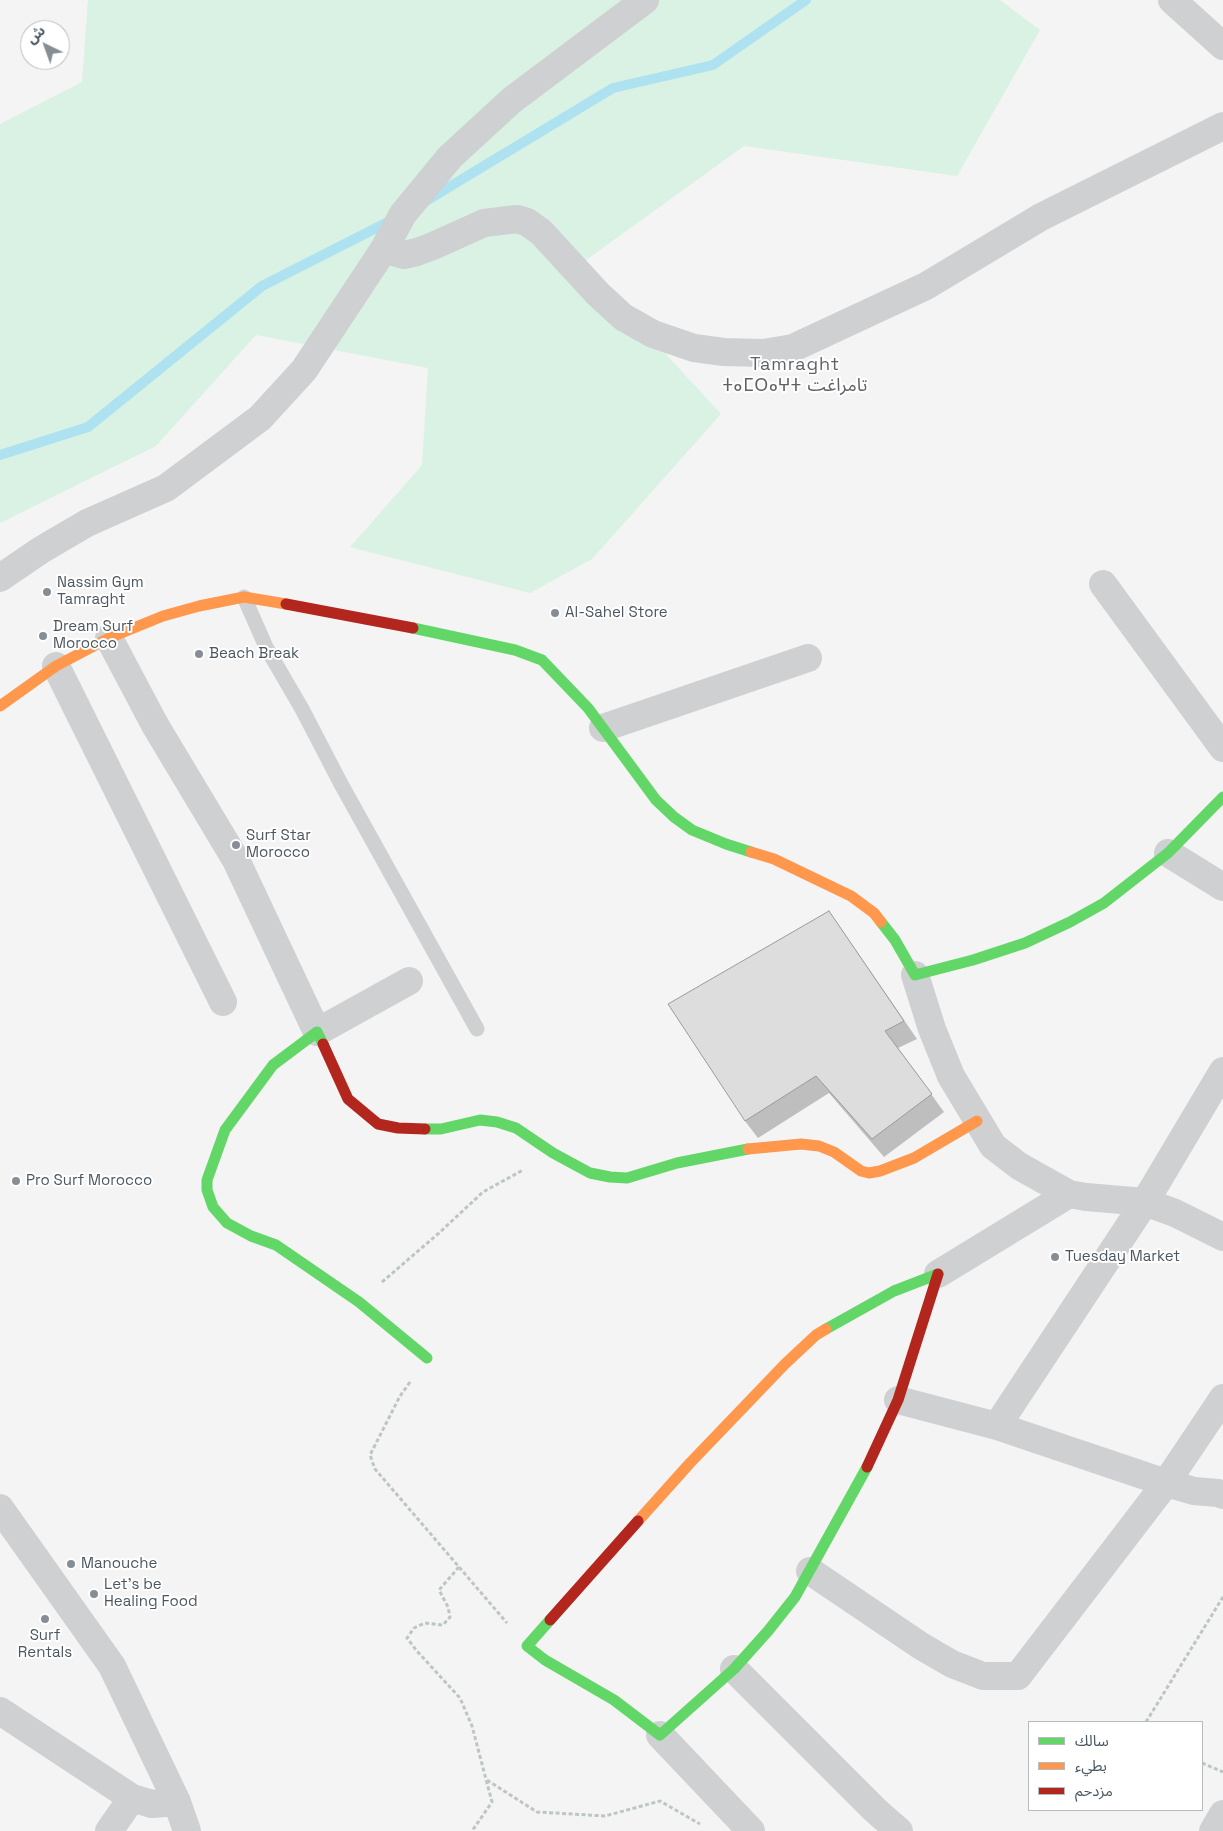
<!DOCTYPE html>
<html>
<head>
<meta charset="utf-8">
<style>
  body { margin:0 }
  #map { position:relative; width:1223px; height:1831px; overflow:hidden; background:#f4f4f4; font-family:"Space Grotesk","Noto Sans Arabic",sans-serif }
  canvas { display:block }
  .legend { position:absolute; left:1028px; top:1721px; width:175px; height:90px; box-sizing:border-box; background:#fff; border:1px solid #b7bbc0; margin:0; padding:6px 9px; list-style:none; font-size:15px; color:#4a5661 }
  .legend li { display:flex; align-items:center; gap:10px; height:25px }
  .legend b { width:25px; border:1px solid #b7bbc0 }
  .north { position:absolute; left:20px; top:20px; width:50px; height:50px; box-sizing:border-box; background:#fff; border:1px solid #b7bbc0; border-radius:50%; rotate:318deg; font-size:14px; font-weight:700; line-height:20px; text-align:center; color:#4a5661 }
  .north::after { content:''; display:block; margin:auto; width:18px; height:22px; background:#868d94; clip-path:polygon(50% 0,100% 100%,50% 72%,0 100%) }
</style>
</head>
<body>
<div id="map">
<canvas width="1223" height="1831"></canvas>
<ul class="legend">
<li><b style="height:6px;background:#63d668"></b>سالك</li>
<li><b style="height:6px;background:#ff974d"></b>بطيء</li>
<li><b style="height:6px;background:#b3261e"></b>مزدحم</li>
</ul>
<div class="north">ش</div>
</div>
<script>
const ctx = document.querySelector('canvas').getContext('2d');
ctx.lineJoin = 'round';
function fill(path, color) { ctx.fillStyle = color; ctx.fill(path, 'evenodd'); }
const toPath = rows => new Path2D(rows.map(r => 'M' + r).join(''));
function trace(path, color, width, dash) { ctx.strokeStyle = color; ctx.lineWidth = width; ctx.lineCap = dash ? 'butt' : 'round'; ctx.setLineDash(dash || []); ctx.stroke(path); }
function write(font, color, halo, rows, align = 'center') {
  ctx.font = font + ' "Space Grotesk","Noto Sans Arabic","Noto Sans Tifinagh",sans-serif'; ctx.lineWidth = 4; ctx.setLineDash([]); ctx.textBaseline = 'middle'; ctx.strokeStyle = halo; ctx.fillStyle = color; for (const [text, x, y, turn = 0] of rows) {
    ctx.save(); ctx.translate(x, y); ctx.rotate((+turn || 0) * Math.PI / 180); ctx.textAlign = isNaN(turn) ? turn : align; if (halo) ctx.strokeText(text, 0, 0); ctx.fillText(text, 0, 0); ctx.restore();
  }
}
fill(toPath([
  [88,0,1000,0,1040,30,957,176,744,146,582,263,721,414,592,559,530,593,350,547,422,465,428,368,256,335,156,446,0,523,0,124,82,82]
]), '#d9f2e3');
trace(toPath([
  [426,201,613,88,713,65,806,0],
  [0,455,88,427,262,286,392,220]
]), '#aee2f0', 10);
trace(toPath([
  [382,1282,439,1233,483,1192,523,1170],
  [410,1382,400,1396,370,1455,375,1469,507,1623],
  [459,1567,439,1590,448,1607,450,1617,443,1625,425,1623,414,1628,407,1638,416,1650,460,1698,472,1726,492,1802,472,1831],
  [1146,1722,1223,1597],
  [1202,1763,1223,1772],
  [487,1780,537,1812,605,1816,660,1801,700,1824]
]), '#bcc7c4', 3, [4, 2.5]);
trace(toPath([
  [244,597,266,647,302,709,341,784,477,1029]
]), '#ced0d2', 15);
trace(toPath([
  [1172,0,1223,46],
  [384,249,404,255,417,252,433,246,484,223,517,219,527,222,541,232,598,294,623,317,653,334,694,348,724,352,763,353,793,348,926,286,1041,217,1223,126],
  [0,578,41,550,87,523,166,488,260,418,304,370,384,249,403,214,450,157,512,100,645,0],
  [1103,584,1223,748],
  [109,638,155,725,236,860,317,1032,409,981],
  [56,666,223,1002],
  [603,728,808,658],
  [1168,853,1223,887],
  [915,975,932,1029,951,1076,993,1146,1019,1166,1069,1194,1086,1197,1145,1202,1175,1213,1223,1237],
  [938,1274,1069,1194],
  [1223,1398,1166,1483,1194,1491,1218,1493,1223,1495],
  [997,1426,1145,1202,1223,1071],
  [0,1508,112,1666,177,1802,187,1831],
  [810,1571,921,1646,952,1664,983,1676,1018,1676,1166,1483,997,1426,898,1400],
  [734,1669,875,1810,899,1831],
  [0,1711,132,1798,152,1804,177,1802],
  [660,1735,751,1831],
  [109,1831,132,1798],
  [1213,1831,1223,1814]
]), '#ced0d2', 28);
trace(toPath([
  [413,628,515,650,542,660,588,708,656,800,674,817,692,830,726,844,751,852],
  [881,922,895,940,915,975,973,960,1025,943,1070,922,1104,903,1168,853,1223,797],
  [323,1044,317,1032,273,1065,225,1130,207,1180,207,1190,213,1207,227,1223,251,1236,276,1245,359,1302,427,1358],
  [425,1129,441,1129,480,1120,497,1122,516,1128,553,1153,590,1173,610,1177,627,1178,677,1163,748,1149],
  [826,1329,894,1291,938,1274],
  [550,1620,527,1646,545,1660,614,1700,660,1735,734,1669,768,1631,795,1597,867,1467]
]), '#63d668', 11);
trace(toPath([
  [0,706,56,666,109,638,163,616,199,606,244,597,286,604],
  [751,852,774,859,851,896,874,913,881,922],
  [748,1149,801,1144,819,1146,834,1152,861,1171,869,1173,880,1171,914,1158,977,1121],
  [638,1521,690,1463,785,1364,816,1335,826,1329]
]), '#ff974d', 11);
trace(toPath([
  [286,604,413,628],
  [323,1044,348,1099,378,1124,398,1128,425,1129],
  [867,1467,898,1400,938,1274],
  [550,1620,638,1521]
]), '#b3261e', 11);
fill(toPath([
  [829,911,917,1039,898,1048,944,1112,884,1157,829,1093,758,1138,745,1121]
]), '#bebebf');
const building = toPath([
  [829,911,904,1021,885,1031,932,1094,872,1139,816,1076,745,1121,668,1004,829,911]
]);
fill(building, '#ddddde');
trace(building, '#9b9b9b', 1);
for (const [x, y, r, color] of [
  [47,592,5,"#868d94"],
  [555,613,5,"#868d94"],
  [43,636,5,"#868d94"],
  [199,654,5,"#868d94"],
  [236,845,5,"#868d94"],
  [16,1181,5,"#868d94"],
  [1055,1257,5,"#868d94"],
  [71,1564,5,"#868d94"],
  [94,1594,5,"#868d94"],
  [45,1619,5,"#868d94"]
]) { const dot = new Path2D(); dot.arc(x, y, r, 0, 2 * Math.PI); ctx.fillStyle = color; ctx.fill(dot); trace(dot, '#fff', 2); }
write('15px', '#4a5661', '#fff', [
  ["Nassim Gym",57,583],
  ["Tamraght",57,600],
  ["Al-Sahel Store",565,613],
  ["Dream Surf",53,627],
  ["Morocco",53,644],
  ["Beach Break",209,654],
  ["Surf Star",246,836],
  ["Morocco",246,853],
  ["Pro Surf Morocco",26,1181],
  ["Tuesday Market",1065,1257],
  ["Manouche",81,1564],
  ["Let’s be",104,1585],
  ["Healing Food",104,1602],
  ["Surf",45,1636,"center"],
  ["Rentals",45,1653,"center"]
], 'left');
ctx.letterSpacing = '1px';
write('18px', '#5f6368', '#fff', [
  ["Tamraght",795,365],
  ["ⵜⴰⵎⵔⴰⵖⵜ تامراغت",795,386]
]);
ctx.letterSpacing = '0px';
</script>
</body>
</html>
